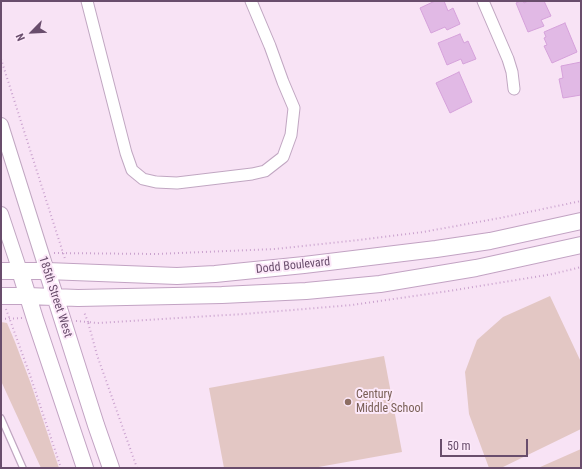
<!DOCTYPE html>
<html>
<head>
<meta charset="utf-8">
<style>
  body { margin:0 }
  #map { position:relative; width:582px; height:469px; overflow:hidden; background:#f8e3f5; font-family:"Roboto Condensed",sans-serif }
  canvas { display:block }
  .frame { position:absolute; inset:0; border:2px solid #694d6c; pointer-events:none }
  .north { position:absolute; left:12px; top:12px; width:40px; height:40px; -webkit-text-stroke:3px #fce8f9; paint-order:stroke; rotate:246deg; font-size:11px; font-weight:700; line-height:16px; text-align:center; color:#694d6c }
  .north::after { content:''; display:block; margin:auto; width:14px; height:18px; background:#694d6c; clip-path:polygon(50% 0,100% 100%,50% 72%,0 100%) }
  .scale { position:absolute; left:440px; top:439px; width:88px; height:18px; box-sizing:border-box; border:2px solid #694d6c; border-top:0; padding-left:5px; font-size:12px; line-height:14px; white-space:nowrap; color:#694d6c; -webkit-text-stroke:3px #fce8f9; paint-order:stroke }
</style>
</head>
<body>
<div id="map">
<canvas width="582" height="469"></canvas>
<div class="frame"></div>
<div class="north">N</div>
<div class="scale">50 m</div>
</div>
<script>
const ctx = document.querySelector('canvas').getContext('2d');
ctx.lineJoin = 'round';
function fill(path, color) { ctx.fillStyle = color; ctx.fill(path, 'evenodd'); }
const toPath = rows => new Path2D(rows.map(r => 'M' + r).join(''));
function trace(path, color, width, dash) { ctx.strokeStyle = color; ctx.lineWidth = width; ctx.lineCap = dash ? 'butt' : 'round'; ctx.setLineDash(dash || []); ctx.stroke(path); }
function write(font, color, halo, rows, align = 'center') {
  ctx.font = font + ' "Roboto Condensed",sans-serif'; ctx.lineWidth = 4; ctx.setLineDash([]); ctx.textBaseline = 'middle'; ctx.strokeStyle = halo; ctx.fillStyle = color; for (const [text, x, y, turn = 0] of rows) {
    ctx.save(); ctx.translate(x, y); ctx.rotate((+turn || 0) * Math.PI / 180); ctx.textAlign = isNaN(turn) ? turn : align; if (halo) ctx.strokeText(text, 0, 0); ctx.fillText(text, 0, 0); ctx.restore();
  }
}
fill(toPath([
  [550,296,581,362,581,429,501,468,489,468,469,414,465,372,477,340,503,317],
  [1,322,7,323,15,342,31,384,59,468,41,468,1,381],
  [384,356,402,452,313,468,224,468,209,388],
  [581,449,581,468,538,468]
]), '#e3c7c4');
const building = toPath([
  [435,1,444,1,448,11,453,8,460,24,447,30,445,27,431,33,420,8,435,1],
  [520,1,523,1,524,3,528,1,544,1,551,16,541,20,544,26,528,32,516,3,520,1],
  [565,23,577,52,552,63,544,46,547,45,544,38,546,37,544,32,565,23],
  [460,34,464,43,468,41,476,59,463,64,461,59,447,65,438,43,460,34],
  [581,62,581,95,563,98,559,79,563,78,561,66,581,62],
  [459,72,472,102,450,113,436,83,459,72]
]);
fill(building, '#e1b9e5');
trace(building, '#d5a1da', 1);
const service = toPath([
  [1,418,23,468]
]);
const minor = toPath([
  [87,1,126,153,132,170,143,179,156,182,177,183,252,174,265,171,283,157,291,135,294,108,283,82,270,46,251,1],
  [483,1,508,59,512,72,514,89]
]);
const tertiary = toPath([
  [1,125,47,271],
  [1,214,20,271]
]);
const secondary = toPath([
  [1,271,47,271,177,276,215,274,304,265,436,249,490,241,581,221],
  [20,271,35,319,85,468],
  [47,271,96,425,111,468],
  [1,296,28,296,78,298,222,295,306,291,380,284,476,268,581,245]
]);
trace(service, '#c1a7c2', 8);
trace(minor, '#c1a7c2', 13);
trace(tertiary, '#c1a7c2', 16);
trace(secondary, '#c2a3c3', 18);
trace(toPath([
  [1,59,65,259],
  [54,253,156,254,275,249,359,240,423,232,500,218,581,201],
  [6,309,30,375,61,468],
  [1,319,22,318],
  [76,321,88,322,84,312],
  [137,468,97,355,88,322,97,323,244,314,352,305,449,291,553,274,581,267]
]), '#caa2ce', 2, [1, 3]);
trace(service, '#fff', 5.5);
trace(minor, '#fff', 11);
trace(tertiary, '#fff', 14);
trace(secondary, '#fff', 16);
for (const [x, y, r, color] of [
  [348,402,4,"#8d6e63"]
]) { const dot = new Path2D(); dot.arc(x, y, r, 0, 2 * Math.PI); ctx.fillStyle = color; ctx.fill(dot); trace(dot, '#fce8f9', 1.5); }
write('12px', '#694d6c', '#fce8f9', [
  ["Dodd Boulevard",293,266,-6],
  ["185th Street West",55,297,72]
]);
write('12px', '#785e54', '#fce8f9', [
  ["Century",356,395],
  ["Middle School",356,409]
], 'left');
</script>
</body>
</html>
